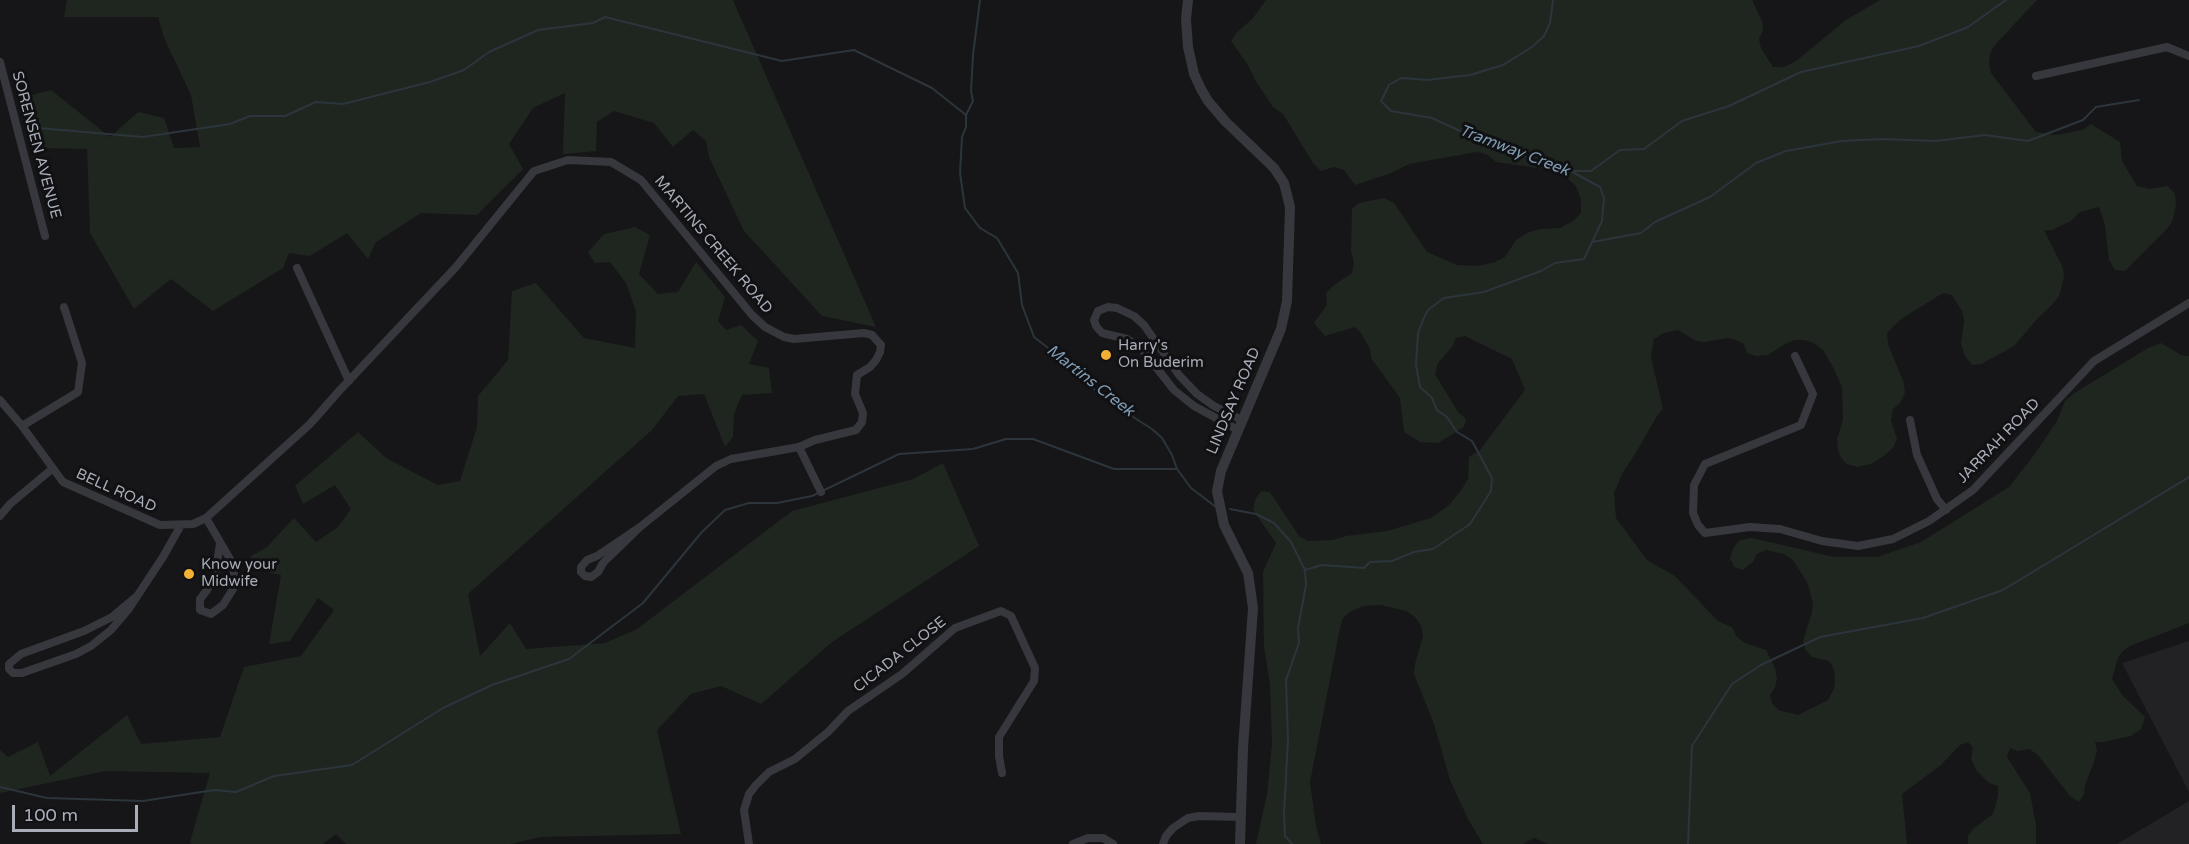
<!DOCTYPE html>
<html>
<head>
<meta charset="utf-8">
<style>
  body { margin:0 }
  #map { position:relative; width:2189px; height:844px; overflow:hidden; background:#161618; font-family:"Varela Round",sans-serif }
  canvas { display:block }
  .scale { position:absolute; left:12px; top:805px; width:126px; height:27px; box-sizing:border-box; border:3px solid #a8adb8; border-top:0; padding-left:8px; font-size:18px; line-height:21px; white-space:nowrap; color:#a8adb8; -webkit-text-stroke:4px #111113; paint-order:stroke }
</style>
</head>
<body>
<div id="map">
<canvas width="2189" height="844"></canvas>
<div class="scale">100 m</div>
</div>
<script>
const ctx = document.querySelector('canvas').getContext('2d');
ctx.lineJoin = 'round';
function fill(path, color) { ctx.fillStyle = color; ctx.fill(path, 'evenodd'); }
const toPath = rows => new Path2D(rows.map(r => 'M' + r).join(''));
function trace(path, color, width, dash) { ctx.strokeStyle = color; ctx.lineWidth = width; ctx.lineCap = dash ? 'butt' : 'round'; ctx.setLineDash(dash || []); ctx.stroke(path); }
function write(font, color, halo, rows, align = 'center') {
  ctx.font = font + ' "Varela Round",sans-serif'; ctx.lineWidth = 6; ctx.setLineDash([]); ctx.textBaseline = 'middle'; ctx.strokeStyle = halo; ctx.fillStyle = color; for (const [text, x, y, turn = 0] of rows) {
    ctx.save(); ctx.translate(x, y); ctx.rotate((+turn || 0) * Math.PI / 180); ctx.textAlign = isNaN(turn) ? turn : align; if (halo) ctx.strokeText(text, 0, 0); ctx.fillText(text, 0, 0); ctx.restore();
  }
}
fill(toPath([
  [2189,641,2189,792,2122,663],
  [2189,801,2189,844,2117,844]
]), '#222225');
fill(toPath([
  [67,0,733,0,876,327,822,316,744,231,709,157,706,141,693,130,673,147,654,123,614,111,597,122,596,151,563,154,565,93,533,108,509,144,523,169,477,215,421,213,376,242,368,259,347,233,310,256,289,253,283,268,213,311,171,279,134,309,90,233,87,149,35,148,20,98,51,90,110,137,138,112,164,118,174,148,200,147,191,95,164,38,158,17,64,17],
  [1266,0,1752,0,1762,21,1763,30,1759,39,1761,48,1773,67,1784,67,1796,61,1846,20,1880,0,2037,0,1994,46,1990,54,1989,63,1991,73,2036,132,2056,135,2082,130,2091,124,2120,142,2122,161,2137,186,2149,189,2168,186,2175,194,2176,206,2172,222,2166,230,2125,271,2115,270,2109,260,2105,225,2099,207,2080,212,2071,221,2052,230,2044,230,2063,268,2064,278,2059,296,2051,306,2038,318,2014,346,1981,364,1972,365,1965,356,1961,344,1964,320,1962,311,1952,295,1943,293,1901,319,1887,333,1888,344,1904,383,1905,393,1900,403,1893,409,1891,420,1897,439,1893,448,1885,455,1871,464,1857,467,1847,464,1841,458,1838,449,1837,439,1843,420,1842,387,1833,367,1823,350,1814,343,1804,340,1795,340,1785,344,1768,355,1756,356,1747,353,1744,344,1736,340,1728,338,1704,342,1696,341,1678,330,1664,333,1654,339,1651,357,1663,409,1657,416,1637,451,1622,474,1614,493,1616,518,1647,560,1675,576,1718,621,1732,627,1737,637,1745,643,1766,650,1775,668,1777,679,1775,687,1770,695,1772,703,1778,710,1798,715,1828,700,1834,689,1835,680,1834,669,1829,661,1812,657,1805,649,1803,641,1812,612,1813,603,1810,592,1807,582,1793,560,1784,554,1766,550,1757,554,1753,562,1743,570,1734,567,1730,558,1734,547,1740,540,1752,538,1834,557,1877,557,1921,542,2009,487,2034,455,2057,421,2065,401,2073,394,2148,348,2161,343,2181,355,2189,356,2189,623,2130,646,2123,651,2118,658,2112,679,2123,696,2145,717,2141,729,2131,736,2104,742,2095,742,2097,751,2094,762,2085,785,2084,794,2079,802,2070,796,2037,754,2029,749,2018,751,2010,748,2007,757,2030,793,2036,825,2036,844,1968,844,1968,836,1974,828,1993,814,1998,796,1998,786,1989,783,1976,770,1971,758,1973,748,1968,742,1960,745,1941,765,1902,794,1907,844,1548,844,1534,838,1523,844,1483,844,1468,819,1450,780,1434,724,1414,674,1415,664,1423,636,1421,626,1415,617,1406,611,1381,605,1363,606,1351,611,1343,618,1340,628,1310,782,1316,826,1321,844,1256,844,1267,794,1272,744,1270,684,1264,647,1263,572,1276,543,1253,510,1255,500,1261,491,1270,492,1299,536,1308,541,1333,540,1346,536,1387,531,1431,518,1449,505,1462,489,1468,479,1469,457,1480,450,1525,390,1512,359,1465,336,1456,338,1452,347,1438,363,1435,374,1458,412,1466,419,1464,427,1438,443,1420,442,1404,432,1400,398,1371,358,1370,349,1361,333,1355,327,1325,336,1314,323,1327,305,1326,293,1334,285,1352,273,1354,262,1351,251,1352,209,1359,203,1384,198,1394,203,1427,252,1457,265,1478,266,1495,262,1505,257,1516,240,1527,233,1540,229,1560,228,1573,221,1581,213,1581,200,1576,186,1567,178,1545,169,1496,162,1486,154,1477,152,1409,164,1391,173,1355,185,1344,170,1334,167,1321,171,1313,163,1283,114,1273,107,1255,80,1248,65,1231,41,1236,33,1253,18],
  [635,227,650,235,639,274,658,294,678,292,696,262,725,297,718,321,726,330,741,325,758,341,749,364,769,368,772,393,742,395,734,414,733,437,725,447,704,394,678,396,652,430,468,594,480,656,510,623,526,649,605,643,637,629,792,511,913,479,943,463,979,546,832,642,761,704,721,686,691,694,657,730,681,834,540,837,511,844,346,844,336,834,323,844,192,844,190,842,210,773,106,771,0,793,0,750,8,757,38,742,50,776,127,715,141,744,220,737,244,667,301,656,334,610,318,598,290,641,269,644,281,575,250,568,251,556,266,548,294,518,316,542,338,527,351,509,335,485,303,504,295,486,358,432,386,458,438,485,460,481,477,427,478,396,508,360,512,291,536,283,584,338,635,348,636,311,626,283,610,262,595,263,588,252,604,234]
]), '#1e261f');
trace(toPath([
  [980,0,973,55,971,91,973,101,966,115,966,127,962,137,960,173,965,208,980,228,997,238,1018,273,1022,305,1034,337,1061,358,1072,372,1119,408,1152,429,1162,438,1172,455,1177,469,1191,488,1216,507],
  [38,128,143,137,230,124,250,116,285,116,316,102,343,104,430,82,464,70,489,52,538,30,593,23,605,17,782,61,854,50,932,88,966,115],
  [1572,171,1591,171,1620,150,1644,149,1682,121,1729,106,1801,72,1919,46,1968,27,2006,0],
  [1592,242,1641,233,1655,222,1710,197,1756,163,1786,151,1842,141,1882,139,1936,141,1985,135,2028,141,2083,120,2096,107,2139,100],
  [1230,509,1256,514,1274,523,1291,542,1305,570,1306,585,1298,628,1299,643,1286,680,1288,740,1284,814,1285,836,1292,844],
  [1305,570,1322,565,1364,568,1370,562,1392,561,1414,552,1433,549,1470,524,1491,491,1492,478,1472,441,1457,432,1447,417,1437,410,1432,398,1420,387,1416,365,1418,333,1423,320,1428,310,1444,298,1484,292,1541,271,1555,263,1584,259,1602,221,1604,198,1600,187,1556,163,1536,162,1495,140,1471,136,1432,118,1391,111,1381,101,1389,85,1401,78,1427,80,1470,75,1503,65,1532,47,1544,36,1550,23,1553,0],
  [0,787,47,798,143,801,214,790,236,792,274,776,352,765,443,708,492,685,569,659,643,603,701,533,725,510,749,503,777,503,812,496,899,454,973,449,1006,439,1033,439,1114,469,1177,469],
  [1688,844,1692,746,1732,684,1761,665,1820,637,1923,618,2003,590,2189,477]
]), '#2c353c', 2);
trace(toPath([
  [0,62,45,236],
  [2036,76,2167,47,2189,56],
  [297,268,349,381],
  [1795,356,1813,394,1801,425,1705,464,1694,485,1693,513,1698,525,1705,533,1750,527,1780,529,1822,541,1858,546,1893,539,1929,521,1973,490,2094,361,2189,303],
  [0,400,22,426,63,482,160,525,193,524,206,518,310,424,340,390,456,267,534,171,568,160,611,162,641,180,752,315,765,327,784,337,794,339,864,333,872,335,881,345,880,352,876,360,870,367,857,375,855,394,863,413,862,422,856,430,815,440,799,447,731,459,716,466,640,527,603,563,598,572,591,577,585,576,581,572,581,567,587,560,597,556,640,527],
  [1910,420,1917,455,1937,499,1946,510],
  [22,426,78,392,82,363,64,307],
  [1238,430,1194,406,1174,390,1141,348,1127,339,1102,333,1096,326,1094,320,1098,311,1108,307,1117,308,1134,316,1144,325,1179,375,1197,394,1214,406,1242,420],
  [799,447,821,492],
  [0,516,10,504,52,469],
  [206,518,230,559,234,569,233,589,223,605,211,614,200,610,200,599,207,590,216,571,220,543],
  [137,596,112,617,84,631,21,654,9,664,9,669,13,673,22,673,76,654,91,646,111,630,128,610,163,557,181,525],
  [749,844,744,810,749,794,756,785,769,772,795,759,828,732,848,711,902,674,955,628,1001,611,1011,616,1035,668,1034,681,999,737,999,756,1002,773],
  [1073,844,1088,838,1103,838,1113,844],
  [1163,844,1166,836,1173,828,1188,818,1199,816,1240,817]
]), '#37383d', 8);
trace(toPath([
  [1188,0,1186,19,1188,47,1194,74,1201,89,1208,101,1225,121,1274,168,1284,183,1290,207,1287,301,1281,329,1221,471,1217,491,1224,525,1248,573,1253,608,1243,748,1240,844]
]), '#37383d', 10);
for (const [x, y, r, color] of [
  [1106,355,6,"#f2b134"],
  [189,574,6,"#f2b134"]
]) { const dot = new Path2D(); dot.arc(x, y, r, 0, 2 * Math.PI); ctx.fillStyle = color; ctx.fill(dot); trace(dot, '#111113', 2); }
write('15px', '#a8adb8', '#111113', [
  ["SORENSEN AVENUE",36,145,75],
  ["MARTINS CREEK ROAD",713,245,50],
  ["LINDSAY ROAD",1234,401,-67],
  ["JARRAH ROAD",1999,441,-46],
  ["BELL ROAD",116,491,24],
  ["CICADA CLOSE",900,655,-38]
]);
write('15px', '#a8adb8', '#111113', [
  ["Harry's",1118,346],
  ["On Buderim",1118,363],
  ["Know your",201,565],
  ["Midwife",201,582]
], 'left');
write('italic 16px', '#7f9bb3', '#111113', [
  ["Tramway Creek",1514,151,21],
  ["Martins Creek",1090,381,38]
]);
</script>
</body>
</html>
